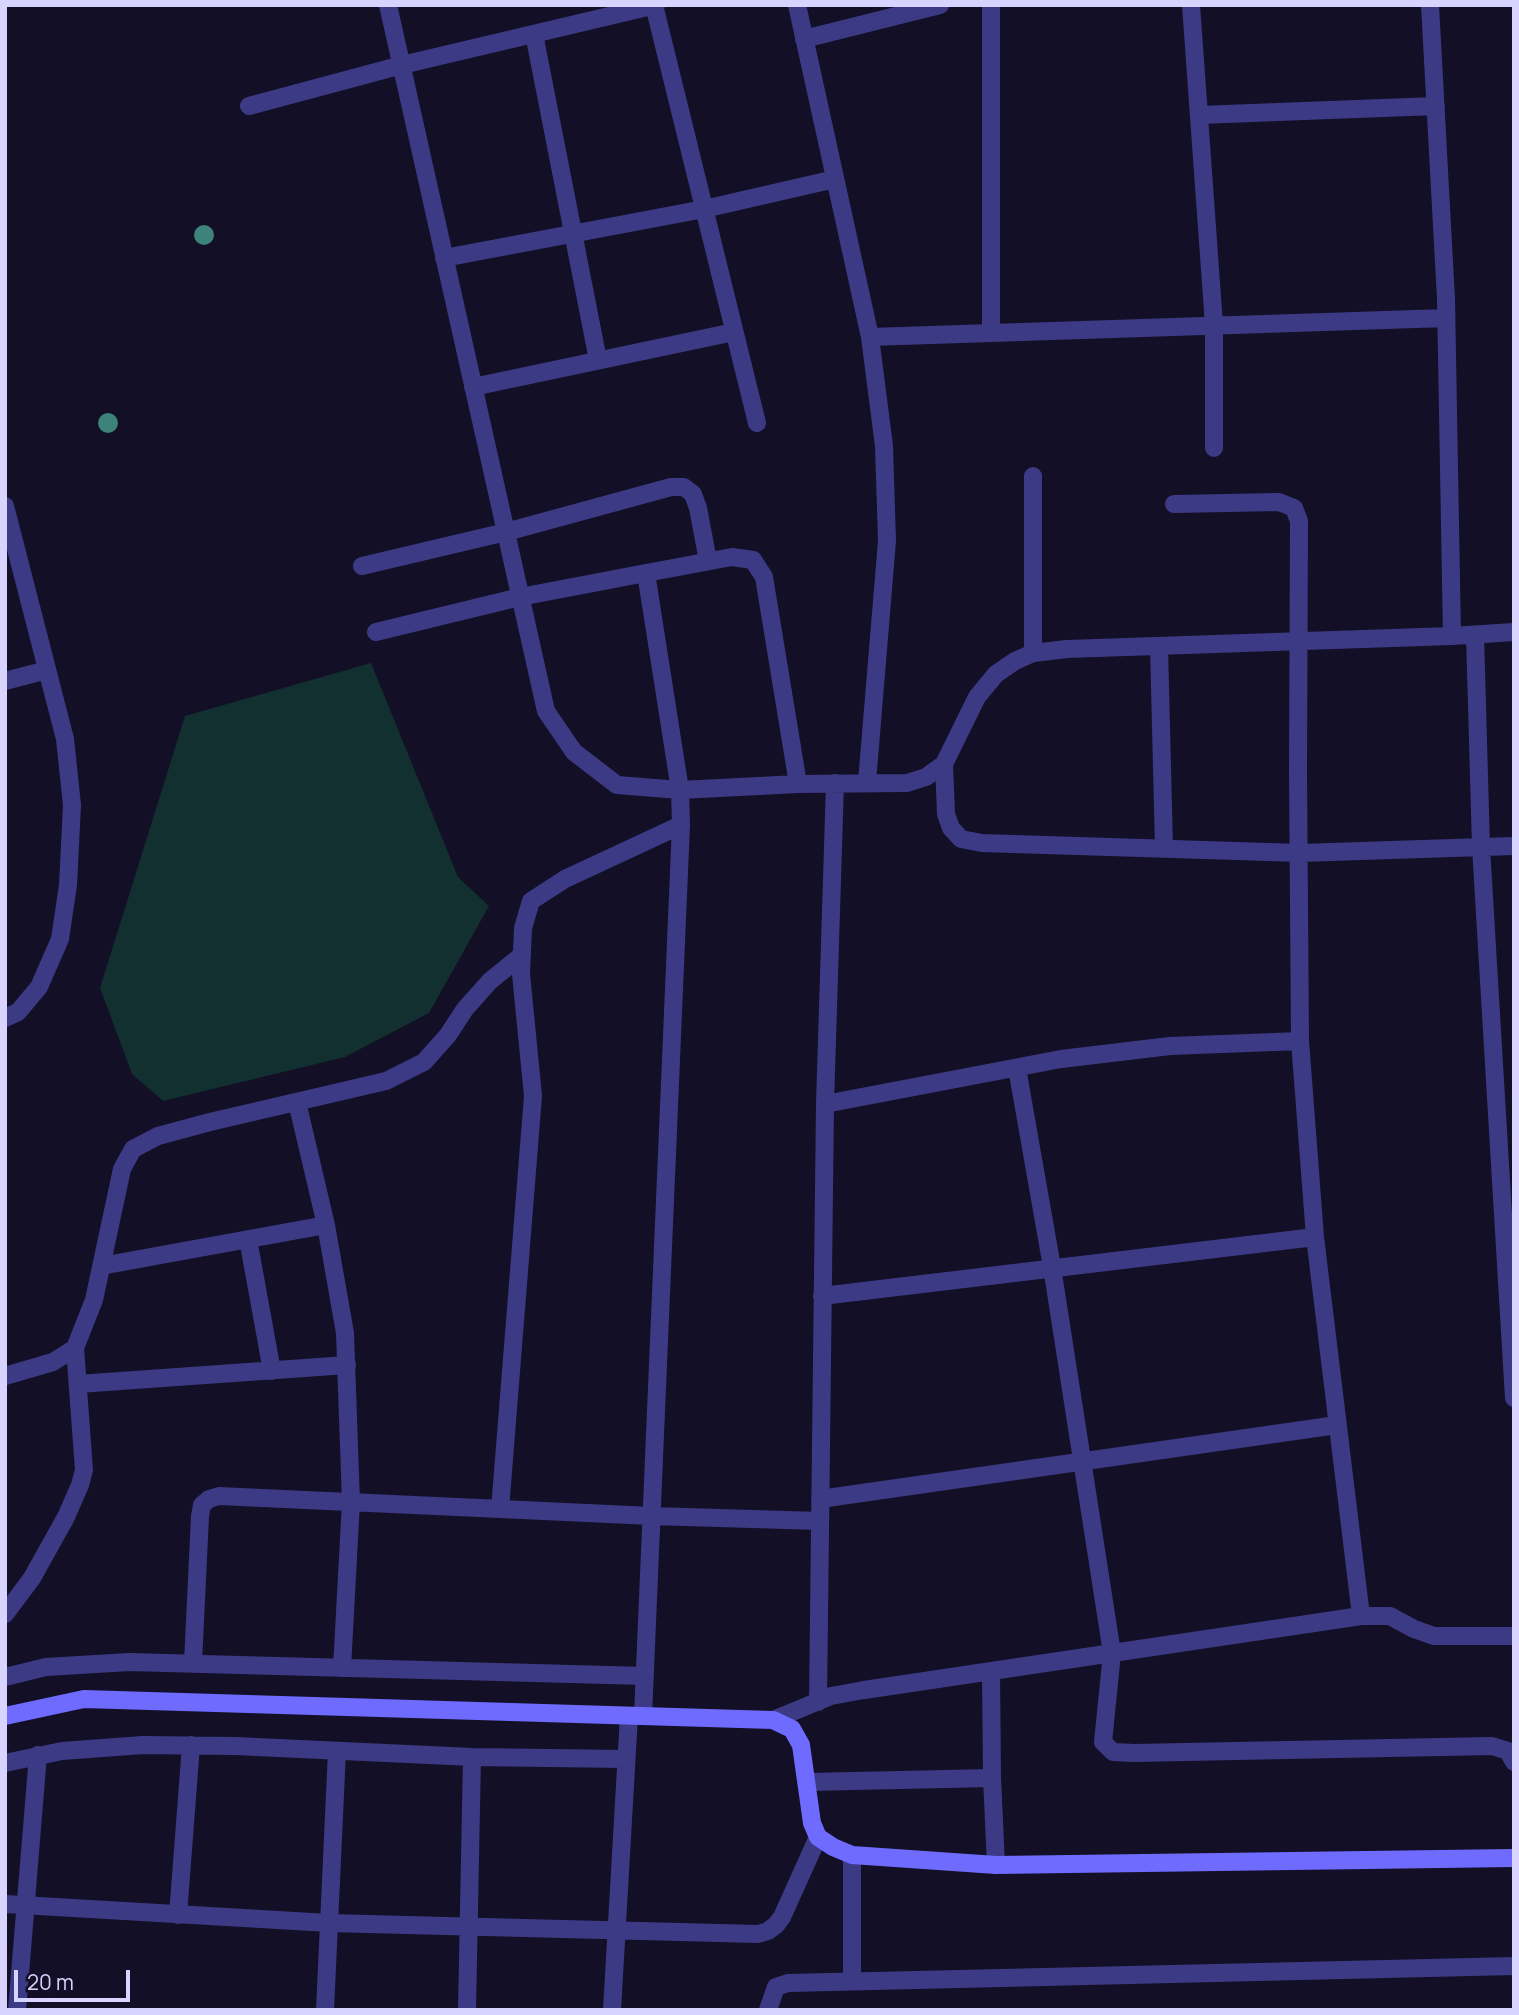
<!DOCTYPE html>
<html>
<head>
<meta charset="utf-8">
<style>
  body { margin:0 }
  #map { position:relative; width:1519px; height:2015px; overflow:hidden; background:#130f26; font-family:Manrope,sans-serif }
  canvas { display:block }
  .frame { position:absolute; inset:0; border:7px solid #d9d4ff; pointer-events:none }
  .scale { position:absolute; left:14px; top:1970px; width:116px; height:32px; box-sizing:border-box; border:4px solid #d9d4ff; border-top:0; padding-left:9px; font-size:21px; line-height:24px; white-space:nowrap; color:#d9d4ff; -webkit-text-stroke:5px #130f26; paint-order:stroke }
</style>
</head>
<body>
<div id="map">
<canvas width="1519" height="2015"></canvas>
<div class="frame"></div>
<div class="scale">20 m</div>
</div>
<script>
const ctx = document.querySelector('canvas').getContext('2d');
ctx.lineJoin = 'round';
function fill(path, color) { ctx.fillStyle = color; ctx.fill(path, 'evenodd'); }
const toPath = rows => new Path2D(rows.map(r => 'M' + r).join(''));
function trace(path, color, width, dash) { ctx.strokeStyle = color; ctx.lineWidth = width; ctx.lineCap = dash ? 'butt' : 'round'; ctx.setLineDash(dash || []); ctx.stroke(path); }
fill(toPath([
  [371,663,458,877,489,906,429,1013,345,1057,163,1101,132,1074,100,988,185,716]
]), '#12302f');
trace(toPath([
  [388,5,546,711,574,752,617,785,680,790,798,784,907,783,926,777,944,764,977,697,996,674,1015,661,1033,653,1067,649,1452,636,1514,632],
  [654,5,757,423],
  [797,5,870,337,884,446,887,541,867,782],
  [991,5,991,332],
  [1191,5,1214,325,1214,448],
  [1430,5,1446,299,1452,636],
  [534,34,598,360],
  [804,39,940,5],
  [249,106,402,65,656,5],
  [1199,115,1436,106],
  [444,258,704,209,835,179],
  [870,337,1446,318],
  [473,387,734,332],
  [1033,476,1033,653],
  [1174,504,1279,502,1294,508,1299,521,1298,771,1300,1041,1315,1237,1361,1616],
  [5,506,65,739,72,805,68,885,60,939,39,987,18,1012,5,1018],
  [362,566,506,532,671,487,684,487,693,494,698,508,708,561],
  [376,632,520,597,646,573,732,557,753,560,764,577,798,784],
  [1475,635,1481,847,1514,1398],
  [1159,646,1164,848],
  [5,681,47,670],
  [944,764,946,814,951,828,961,839,982,843,1300,853,1514,846],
  [1017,1068,1052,1267,1112,1653,1103,1742,1113,1752,1134,1753,1492,1746,1508,1751,1514,1762],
  [297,1102,326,1225,345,1333,351,1502,342,1668],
  [825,1104,1061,1059,1170,1046,1300,1041],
  [248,1239,272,1371],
  [101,1266,326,1225],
  [822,1296,1315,1237],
  [5,1376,53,1362,75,1348,94,1300,122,1169,133,1149,158,1136,210,1122,386,1081,424,1062,448,1035,465,1009,490,981,522,955],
  [78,1384,347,1365],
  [820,1499,1337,1425],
  [500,1509,533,1096,521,974,523,928,531,901,565,879,681,825],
  [5,1614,32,1578,66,1517,80,1485,84,1470,75,1348],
  [193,1663,200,1516,202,1505,209,1499,219,1496,652,1516,820,1521],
  [991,1671,992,1778,996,1865],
  [5,1677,46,1667,129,1662,645,1676],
  [818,1702,825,1104,835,783],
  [643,1716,681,825,680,790,646,573],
  [773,1720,831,1696,864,1690,1361,1616,1390,1616,1414,1629,1434,1636,1514,1636],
  [5,1763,62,1751,143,1745,235,1746,472,1757,626,1759],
  [807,1782,992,1778],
  [852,1855,852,1980],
  [5,1904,329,1923,758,1934,768,1931,776,1925,782,1917,818,1837],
  [178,1915,191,1745],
  [17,2010,38,1755],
  [325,2010,337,1751],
  [467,2010,472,1757],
  [612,2010,629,1716],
  [768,2010,776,1987,788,1983,1514,1966]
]), '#3d3a85', 18);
trace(toPath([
  [5,1716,84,1699,773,1720,792,1729,801,1745,812,1823,818,1837,833,1847,852,1855,996,1865,1514,1858]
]), '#6f6bff', 18);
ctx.fillStyle = '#3d827b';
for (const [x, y] of [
  [204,235],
  [108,423]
]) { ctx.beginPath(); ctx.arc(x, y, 10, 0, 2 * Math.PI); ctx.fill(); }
</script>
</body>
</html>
